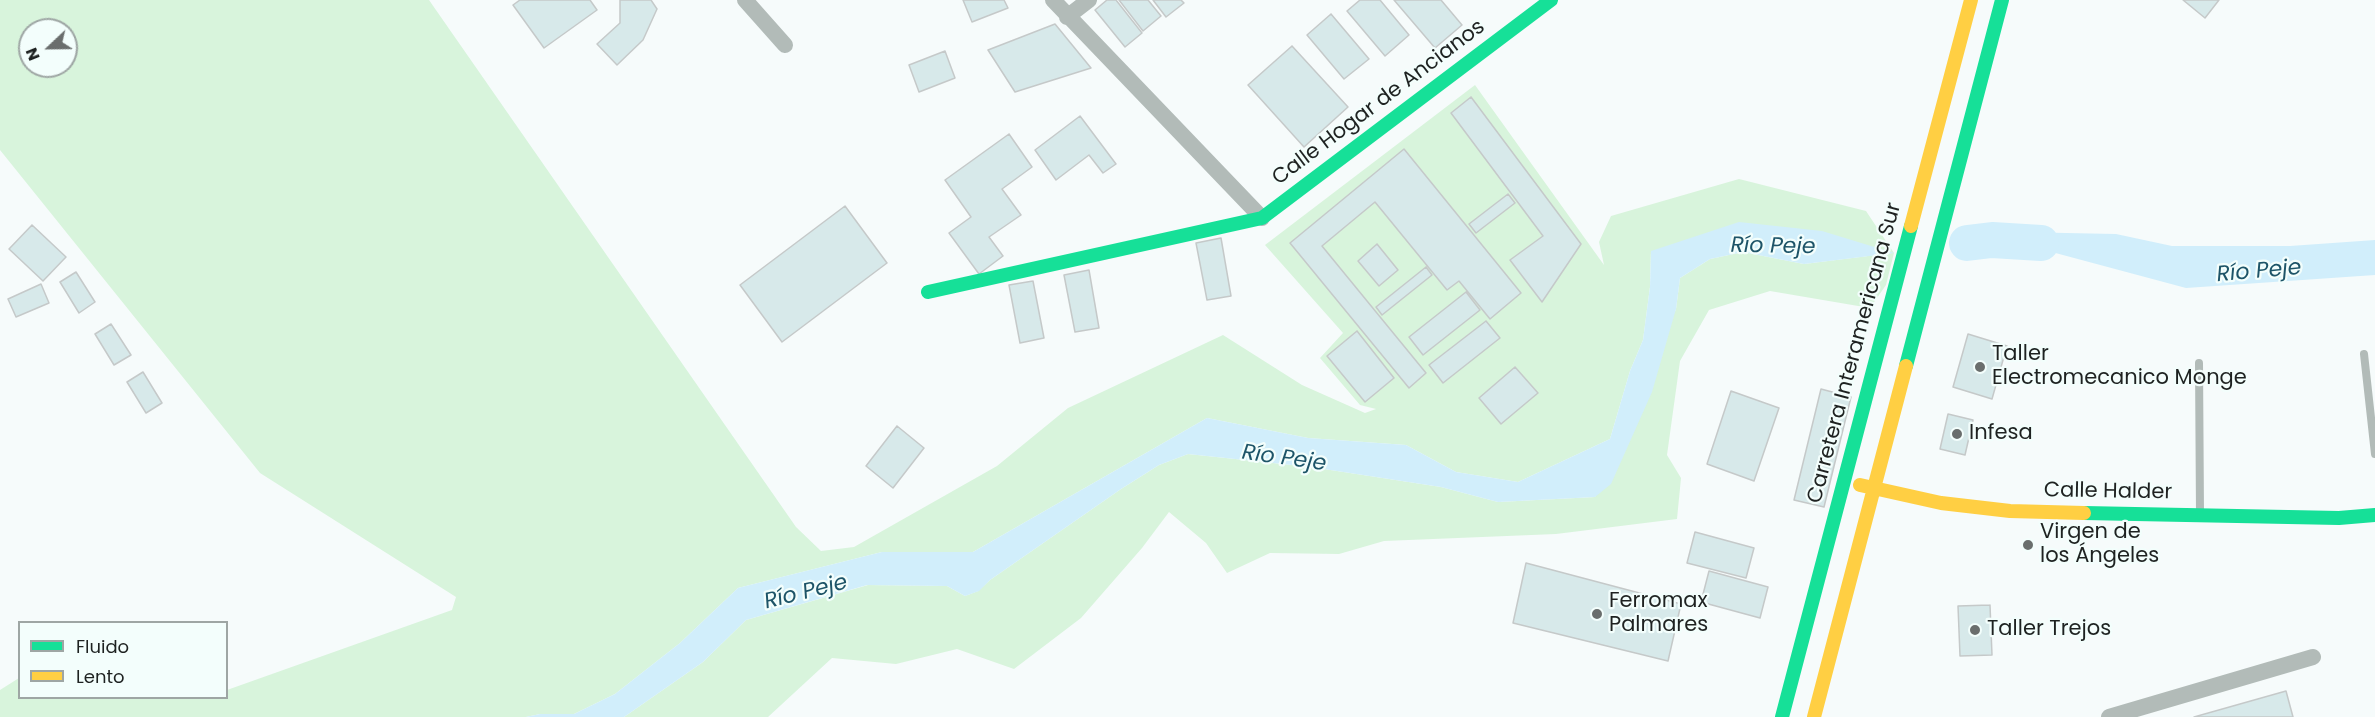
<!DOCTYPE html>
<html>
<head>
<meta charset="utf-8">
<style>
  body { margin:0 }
  #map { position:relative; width:2375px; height:717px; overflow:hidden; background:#f6fbfb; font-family:Poppins,sans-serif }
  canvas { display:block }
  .legend { position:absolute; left:18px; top:621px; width:210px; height:78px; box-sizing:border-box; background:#f3fefc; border:2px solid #9ea6a4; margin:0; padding:8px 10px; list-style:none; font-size:18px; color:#1e2221 }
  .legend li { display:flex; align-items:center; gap:12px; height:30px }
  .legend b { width:30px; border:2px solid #9ea6a4 }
  .north { position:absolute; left:18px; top:18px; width:60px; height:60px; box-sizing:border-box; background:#f3fefc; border:2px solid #9ea6a4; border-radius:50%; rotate:248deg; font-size:16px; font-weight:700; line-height:24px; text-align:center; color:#1e2221 }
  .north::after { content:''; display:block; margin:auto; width:21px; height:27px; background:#6a6e6d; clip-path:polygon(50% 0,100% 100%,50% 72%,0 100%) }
</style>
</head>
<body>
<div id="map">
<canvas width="2375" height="717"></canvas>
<ul class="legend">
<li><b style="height:8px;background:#16e098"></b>Fluido</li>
<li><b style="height:8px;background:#ffcf43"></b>Lento</li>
</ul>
<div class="north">N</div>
</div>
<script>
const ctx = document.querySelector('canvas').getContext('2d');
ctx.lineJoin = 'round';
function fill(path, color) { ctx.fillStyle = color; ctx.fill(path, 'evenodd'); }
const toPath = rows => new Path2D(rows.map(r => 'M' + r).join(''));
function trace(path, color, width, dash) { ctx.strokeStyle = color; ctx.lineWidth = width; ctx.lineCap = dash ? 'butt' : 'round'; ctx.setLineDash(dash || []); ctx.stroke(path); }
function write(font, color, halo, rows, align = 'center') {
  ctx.font = font + ' Poppins,sans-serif'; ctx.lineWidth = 4.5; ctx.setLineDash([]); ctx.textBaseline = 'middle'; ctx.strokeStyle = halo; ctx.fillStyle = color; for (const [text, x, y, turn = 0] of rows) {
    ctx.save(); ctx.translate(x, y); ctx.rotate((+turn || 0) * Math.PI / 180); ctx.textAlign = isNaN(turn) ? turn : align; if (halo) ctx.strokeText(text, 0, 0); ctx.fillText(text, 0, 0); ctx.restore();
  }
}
fill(toPath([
  [0,0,429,0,796,527,821,551,854,547,997,466,1068,408,1223,335,1302,385,1365,413,1376,409,1360,405,1320,358,1343,333,1265,245,1475,85,1604,265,1599,242,1611,216,1739,179,1866,211,1894,253,1886,285,1870,308,1770,291,1709,310,1680,361,1667,455,1681,478,1677,519,1556,534,1384,541,1339,554,1270,553,1227,573,1206,543,1169,512,1142,548,1081,618,1014,669,957,649,896,664,832,658,768,717,624,717,703,662,746,620,868,585,947,586,965,596,978,591,990,580,1121,489,1159,465,1188,454,1311,467,1441,487,1498,502,1595,497,1676,309,1680,278,1710,259,1743,252,1804,264,1892,253,1651,251,1650,287,1643,340,1630,371,1610,439,1518,482,1456,472,1406,445,1308,438,1207,418,973,552,882,552,738,588,680,643,615,694,574,714,540,714,526,717,0,717,0,690,19,678,20,698,226,698,227,690,452,610,456,597,260,473,0,150],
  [30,30,66,30,66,66,30,66]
]), '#d8f4dc');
fill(toPath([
  [1739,222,1822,231,1894,253,1804,264,1743,252,1710,259,1680,278,1676,309,1652,392,1611,484,1595,497,1498,502,1441,487,1311,467,1188,454,1159,465,1121,489,990,580,979,591,965,596,947,586,867,585,746,620,703,662,624,717,526,717,540,714,574,714,615,694,680,643,738,588,882,552,973,552,1207,418,1308,438,1406,445,1456,472,1518,482,1610,439,1630,371,1643,340,1650,287,1651,251],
  [2016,232,2116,234,2172,246,2290,246,2375,240,2375,275,2186,288,2048,251,2012,255,1992,240]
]), '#d1eefb');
trace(toPath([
  [1967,243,1992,240,2041,243]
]), '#d1eefb', 36);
const building = toPath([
  [520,0,590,0,597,10,544,48,513,5,520,0],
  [620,0,651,0,657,9,643,40,617,65,597,44,620,23,620,0],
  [963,0,1004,0,1008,8,972,22,963,0],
  [1107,0,1116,0,1142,33,1125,47,1095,10,1107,0],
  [1119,0,1148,0,1161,16,1143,31,1119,0],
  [1153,0,1181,0,1184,3,1166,17,1153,0],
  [1360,0,1380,0,1409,35,1385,56,1347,11,1360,0],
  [1394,0,1441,0,1462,25,1435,48,1394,0],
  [2183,0,2219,0,2205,18,2183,0],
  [1331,14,1369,59,1344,79,1307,35,1331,14],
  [1055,24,1091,68,1015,92,988,50,1055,24],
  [1292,46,1348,107,1304,147,1248,85,1292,46],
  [945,51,955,78,919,92,909,65,945,51],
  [1471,97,1581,244,1542,302,1510,260,1543,236,1451,113,1471,97],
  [1080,116,1116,164,1103,173,1089,155,1056,180,1035,150,1080,116],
  [1009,134,1032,167,1002,189,1021,215,989,237,1003,256,979,274,949,233,971,217,945,180,1009,134],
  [1404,149,1521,293,1490,319,1459,281,1447,290,1375,202,1322,246,1426,373,1409,388,1290,243,1404,149],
  [1508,194,1515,203,1476,233,1469,224,1508,194],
  [845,206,887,263,782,342,740,285,845,206],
  [32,225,66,257,43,281,9,249,32,225],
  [1221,238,1231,296,1207,300,1196,243,1221,238],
  [1377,244,1398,270,1379,286,1358,261,1377,244],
  [1426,267,1432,275,1382,315,1376,307,1426,267],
  [1089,270,1099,328,1075,332,1064,275,1089,270],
  [76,272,95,302,79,313,60,282,76,272],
  [1033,281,1044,338,1020,343,1009,285,1033,281],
  [41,284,49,303,16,317,8,299,41,284],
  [1466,292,1480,310,1423,355,1409,337,1466,292],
  [1486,321,1500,338,1443,383,1429,365,1486,321],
  [111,324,131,355,114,365,95,334,111,324],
  [1357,331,1394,378,1365,402,1327,356,1357,331],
  [1968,334,2007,346,1992,399,1953,387,1968,334],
  [1515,367,1538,393,1501,424,1479,398,1515,367],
  [143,372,162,403,146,413,127,382,143,372],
  [1821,389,1851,397,1824,507,1794,500,1821,389],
  [1731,391,1779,408,1754,481,1707,464,1731,391],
  [1948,414,1973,420,1965,455,1940,449,1948,414],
  [897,426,924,448,893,488,866,466,897,426],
  [1695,532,1754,548,1746,578,1687,563,1695,532],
  [1526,563,1681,604,1668,661,1513,623,1526,563],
  [1709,571,1768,587,1760,618,1701,602,1709,571],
  [1990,605,1992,655,1960,656,1958,606,1990,605],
  [2286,691,2293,717,2194,717,2286,691]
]);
fill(building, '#d7e9ea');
trace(building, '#c5c9c9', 1.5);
trace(toPath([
  [2364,354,2375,454],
  [2199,363,2200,514]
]), '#b2bbb8', 8);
trace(toPath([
  [745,0,785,45],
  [1053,0,1262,218],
  [1067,17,1089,0],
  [2109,717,2313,657]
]), '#b2bbb8', 16);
trace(toPath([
  [928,292,1262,218,1551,0],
  [1906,366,2002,0],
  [2084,513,2339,518,2375,515],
  [1782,717,1911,226]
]), '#16e098', 14);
trace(toPath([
  [1911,226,1971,0],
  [1860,485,1941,503,2010,511,2084,513],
  [1814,717,1906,366]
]), '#ffcf43', 14);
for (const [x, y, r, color] of [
  [1980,367,6,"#6a6e6d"],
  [1957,434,6,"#6a6e6d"],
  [2028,545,6,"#6a6e6d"],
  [1597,614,6,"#6a6e6d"],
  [1975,630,6,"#6a6e6d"]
]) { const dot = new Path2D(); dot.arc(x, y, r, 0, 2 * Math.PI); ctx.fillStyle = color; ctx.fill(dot); trace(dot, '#f3fefc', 2); }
write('21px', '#1e2221', '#f3fefc', [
  ["Calle Hogar de Ancianos",1379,103,-37],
  ["Carretera Interamericana Sur",1855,353,-75],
  ["Calle Halder",2108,492,1]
]);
write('21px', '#1e2221', '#f3fefc', [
  ["Taller",1992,355],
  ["Electromecanico Monge",1992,379],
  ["Infesa",1969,434],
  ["Virgen de",2040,533],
  ["los Ángeles",2040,557],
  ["Ferromax",1609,602],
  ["Palmares",1609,626],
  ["Taller Trejos",1987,630]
], 'left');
write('italic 22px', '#1d5468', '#f3fefc', [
  ["Río Peje",1773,247,1],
  ["Río Peje",2259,272,-5],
  ["Río Peje",1284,459,8],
  ["Río Peje",806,593,-14]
]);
</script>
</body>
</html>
